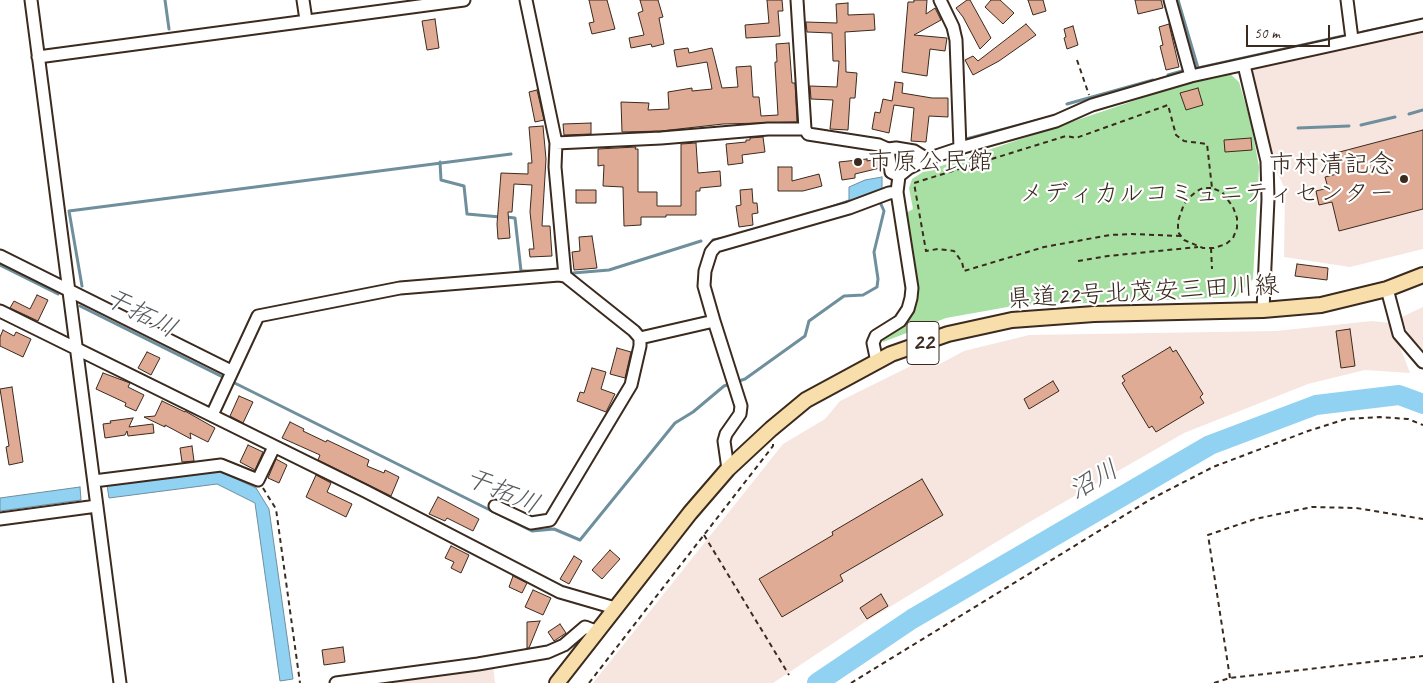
<!DOCTYPE html>
<html>
<head>
<meta charset="utf-8">
<style>
  body { margin:0 }
  #map { position:relative; width:1423px; height:683px; overflow:hidden; background:#fff; font-family:Caveat,sans-serif }
  canvas { display:block }
  .scale { position:absolute; left:1246px; top:25px; width:84px; height:22px; box-sizing:border-box; border:2px solid #3b2a1e; border-top:0; padding-left:6px; font-size:15px; line-height:18px; white-space:nowrap; color:#3b2a1e; -webkit-text-stroke:4px #fff; paint-order:stroke }
</style>
</head>
<body>
<div id="map">
<canvas width="1423" height="683"></canvas>
<div class="scale">50 m</div>
</div>
<script>
const ctx = document.querySelector('canvas').getContext('2d');
ctx.lineJoin = 'round';
function fill(path, color) { ctx.fillStyle = color; ctx.fill(path, 'evenodd'); }
const toPath = rows => new Path2D(rows.map(r => 'M' + r).join(''));
function trace(path, color, width, dash) { ctx.strokeStyle = color; ctx.lineWidth = width; ctx.lineCap = dash ? 'butt' : 'round'; ctx.setLineDash(dash || []); ctx.stroke(path); }
function write(font, color, halo, rows, align = 'center') {
  ctx.font = font + ' Caveat,"Klee One",sans-serif'; ctx.lineWidth = 4.5; ctx.setLineDash([]); ctx.textBaseline = 'middle'; ctx.strokeStyle = halo; ctx.fillStyle = color; for (const [text, x, y, turn = 0] of rows) {
    ctx.save(); ctx.translate(x, y); ctx.rotate((+turn || 0) * Math.PI / 180); ctx.textAlign = isNaN(turn) ? turn : align; if (halo) ctx.strokeText(text, 0, 0); ctx.fillText(text, 0, 0); ctx.restore();
  }
}
fill(toPath([
  [1423,32,1423,249,1350,267,1284,257,1285,189,1275,168,1251,70],
  [1423,307,1423,355,1409,337,1402,317],
  [1372,321,1391,323,1410,373,1365,370,1308,384,1184,433,1026,524,865,622,773,683,593,683,783,444,825,419,840,401,925,359,936,366,964,351,1029,335,1276,331],
  [493,665,495,683,370,683]
]), '#f6e6df');
fill(toPath([
  [1228,72,1239,82,1251,123,1259,167,1253,279,1236,297,1013,306,946,318,883,342,881,337,901,323,917,300,906,213,913,209,909,188,912,179,923,172,1166,90]
]), '#a8dfa3');
const water = toPath([
  [882,177,882,189,849,201,849,187,865,180,882,177],
  [219,471,256,488,269,509,293,679,280,681,255,503,217,484,109,498,107,485,219,471],
  [80,487,81,500,0,511,0,498,80,487]
]);
fill(water, '#91d2f2');
trace(water, '#6f8f9d', 1);
trace(toPath([
  [165,0,169,29],
  [1178,0,1198,68,1343,36],
  [1363,32,1400,24],
  [1168,75,1182,71],
  [1067,104,1153,80],
  [1409,114,1423,110],
  [1361,125,1395,117],
  [1298,128,1349,126],
  [966,139,1051,117],
  [440,162,441,180,464,186,467,214,500,217],
  [826,209,849,201],
  [506,217,515,218,521,271,545,271],
  [713,240,724,238],
  [0,265,58,294],
  [573,273,609,270,701,241],
  [82,286,69,211,511,154],
  [80,306,528,529,532,531,554,529,580,540,675,423,693,412,724,386,730,384],
  [736,382,745,379,805,336,809,321,844,296,863,295,877,287,878,279,874,252,884,211,880,202]
]), '#6f8f9d', 3);
trace(toPath([
  [817,683,912,619,1210,445,1316,405,1399,395,1423,404]
]), '#91d2f2', 20);
const building = toPath([
  [589,0,607,0,615,29,592,34,589,23,594,22,589,0],
  [640,0,658,0,663,17,659,18,664,44,652,47,651,44,631,48,629,38,644,35,638,13,643,11,640,0],
  [767,0,782,0,783,11,778,11,780,36,746,38,745,25,769,23,767,0],
  [914,0,927,0,926,14,935,8,941,20,914,35,947,38,945,51,930,49,927,76,902,72,908,2,914,2,914,0],
  [967,0,970,0,991,38,980,49,963,17,956,8,967,0],
  [991,0,1000,0,1014,13,1003,24,985,7,991,0],
  [1028,0,1043,0,1046,11,1033,15,1028,0],
  [1135,0,1161,0,1163,8,1138,14,1135,0],
  [848,3,848,15,874,14,875,30,845,32,846,72,857,73,855,98,850,98,848,130,830,129,833,100,811,99,810,86,837,87,839,61,833,61,832,33,807,32,806,22,837,23,836,4,848,3],
  [435,19,439,48,427,50,422,21,435,19],
  [1026,24,1036,35,999,61,973,75,965,60,973,56,978,61,1026,24],
  [1169,24,1179,67,1166,70,1160,46,1163,45,1159,27,1169,24],
  [1073,26,1078,45,1067,49,1064,38,1066,37,1064,29,1073,26],
  [789,43,792,83,795,83,797,122,723,124,661,131,622,132,621,102,649,103,648,110,669,109,668,92,692,88,692,91,712,89,707,62,677,67,674,50,688,48,689,53,712,48,722,88,738,87,736,67,751,66,753,97,759,97,761,116,778,115,775,65,775,62,777,62,776,44,789,43],
  [895,82,903,83,902,93,932,98,948,98,948,117,929,116,926,142,911,141,914,108,894,105,889,133,872,129,875,112,880,113,883,99,892,101,895,82],
  [1198,88,1203,105,1186,110,1180,93,1198,88],
  [537,90,544,120,535,122,529,92,537,90],
  [591,123,591,134,564,135,563,124,591,123],
  [543,126,546,159,542,226,550,226,552,256,530,257,529,249,534,249,530,212,532,185,514,184,512,212,508,212,510,238,498,239,497,224,501,173,528,174,528,163,532,163,529,127,543,126],
  [1423,130,1423,209,1339,231,1332,202,1319,205,1316,191,1328,188,1325,177,1337,174,1332,154,1423,130],
  [763,137,765,152,742,155,743,163,728,165,726,144,746,142,746,140,750,140,750,138,763,137],
  [1251,138,1252,150,1225,152,1224,140,1251,138],
  [696,143,698,173,720,171,721,186,700,188,700,191,696,191,696,215,666,215,666,217,641,217,641,225,624,226,623,187,603,186,604,165,598,166,598,149,636,147,635,149,638,149,638,192,657,192,657,206,681,206,681,144,696,143],
  [867,159,867,161,878,159,880,168,855,174,855,178,842,180,839,162,867,159],
  [778,167,792,167,792,181,819,174,822,186,803,191,778,191,778,167],
  [752,189,753,203,757,203,758,213,752,214,753,225,739,227,736,206,741,205,740,190,752,189],
  [576,190,596,190,596,203,576,203,576,190],
  [592,236,597,268,574,270,572,252,580,251,579,237,592,236],
  [1297,264,1328,268,1327,280,1295,276,1297,264],
  [37,295,48,300,38,321,10,308,14,301,30,309,37,295],
  [1350,329,1355,366,1341,368,1336,331,1350,329],
  [3,330,14,336,16,332,31,339,23,357,0,346,0,337,3,330],
  [1170,347,1173,352,1176,350,1203,394,1200,397,1204,403,1156,432,1152,426,1149,428,1122,383,1125,381,1122,376,1170,347],
  [617,348,631,352,625,378,610,374,617,348],
  [147,352,160,358,151,375,138,368,147,352],
  [592,368,606,372,601,389,615,394,606,412,577,401,580,392,584,393,592,368],
  [103,373,130,383,128,387,144,395,136,411,125,406,126,403,96,389,103,373],
  [1053,381,1059,391,1029,409,1024,399,1053,381],
  [12,387,23,462,9,465,6,447,9,446,0,389,12,387],
  [239,396,253,402,243,423,230,416,239,396],
  [162,401,185,412,185,411,215,428,208,442,190,433,191,439,165,425,165,427,144,417,155,416,162,401],
  [133,418,129,427,153,424,154,433,128,436,127,431,125,435,105,438,103,424,111,423,110,421,133,418],
  [290,422,304,429,303,431,326,442,327,440,369,460,367,466,384,473,385,470,399,477,391,496,318,460,320,455,282,438,290,422],
  [248,445,263,452,255,470,240,462,248,445],
  [192,446,194,461,182,462,180,448,192,446],
  [276,459,287,465,279,483,268,478,276,459],
  [316,475,331,483,327,492,352,504,346,517,306,497,316,475],
  [922,479,943,515,840,575,843,581,782,617,759,579,833,535,832,532,922,479],
  [438,497,479,519,473,531,447,518,445,521,429,514,438,497],
  [451,546,469,555,461,573,451,568,454,562,445,558,451,546],
  [610,550,620,559,602,579,592,570,610,550],
  [574,556,582,561,569,584,560,579,574,556],
  [513,576,527,583,522,593,509,587,513,576],
  [533,590,551,598,543,615,525,607,533,590],
  [881,594,888,606,867,619,860,608,881,594],
  [540,621,529,648,527,648,527,622,540,621],
  [560,624,566,633,554,641,548,632,560,624],
  [343,647,345,662,324,665,322,650,343,647]
]);
fill(building, '#e0ab94');
trace(building, '#3b2a1e', 1);
const minor = toPath([
  [31,0,120,683],
  [303,0,306,20],
  [526,0,556,143,555,167,565,276],
  [797,0,805,129,808,134,879,145,888,149,891,172,899,176],
  [940,0,953,27,956,40,960,148],
  [1170,0,1191,76],
  [1347,0,1352,39],
  [38,57,464,0],
  [1244,65,1267,161,1268,199,1263,310],
  [556,143,661,138,768,129,805,129],
  [888,149,896,148,914,151,927,159],
  [0,256,231,371],
  [1387,289,1399,334,1423,362],
  [0,311,365,491,560,592,615,608],
  [714,321,704,286,705,271,711,252,716,246,849,208,889,193,897,192],
  [877,362,873,343,876,336,900,321,908,309,911,298,912,288,897,192,899,176,909,168,927,159,960,148,1056,121,1092,105,1191,76,1423,25],
  [212,415,258,316,400,288,559,275,565,276,634,331,640,338,714,321,741,406,740,414,726,434,724,441,728,469],
  [94,481,221,465,258,480,274,447],
  [495,506,531,523,550,520,631,385,640,346,640,338],
  [0,519,97,506],
  [336,683,478,664,548,652,564,645,585,627,598,632]
]);
const major = toPath([
  [557,683,690,513,728,469,771,429,806,400,891,354,948,334,1012,320,1094,314,1263,310,1321,305,1387,289,1423,275]
]);
trace(minor, '#3b2a1e', 15);
trace(major, '#3b2a1e', 18);
trace(toPath([
  [1077,60,1089,95],
  [1181,236,1132,234,1110,235,1044,247,964,271,962,262,954,251,938,249,926,251,914,183,1066,136,1076,138,1168,105,1176,135,1184,141,1207,144,1212,188,1222,192,1233,207,1237,218,1237,228,1233,238,1226,244,1214,248,1203,248,1184,240,1178,232,1178,221,1184,204,1190,197,1197,191,1203,188,1212,188],
  [1211,248,1212,269],
  [1078,261,1108,256,1198,247],
  [263,488,276,509,300,683],
  [704,535,789,675],
  [1230,678,1208,535,1255,519,1312,507,1356,508,1423,519],
  [589,683,773,446,773,444],
  [851,683,1151,499,1213,467,1308,431,1346,419,1380,417,1408,419,1423,425],
  [1214,683,1230,678,1423,656]
]), '#3b2a1e', 2, [5, 4]);
trace(minor, '#fff', 11);
trace(major, '#f8deab', 14);
for (const [x, y, r, color] of [
  [858,162,5,"#3b2a1e"],
  [1404,179,5,"#3b2a1e"]
]) { const dot = new Path2D(); dot.arc(x, y, r, 0, 2 * Math.PI); ctx.fillStyle = color; ctx.fill(dot); trace(dot, '#fff', 2); }
for (const [x, y, w] of [
  [923,343,32]
]) { const box = new Path2D(); box.roundRect(x - w / 2, y - 21.5, w, 43, 4); ctx.fillStyle = '#fff'; ctx.fill(box); trace(box, '#3b2a1e', 1); }
write('bold 24px', '#3b2a1e', null, [
  ["22",923,343]
]);
write('25px', '#3b2a1e', '#fff', [
  ["市原公民館",868,162],
  ["市村清記念",1394,165,"right"],
  ["メディカルコミュニティセンター",1394,194,"right"]
], 'left');
write('25px', '#3b2a1e', '#fff', [
  ["県道22号北茂安三田川線",1143,293,-3]
]);
write('italic 26px', '#555c5e', '#fff', [
  ["干拓川",140,314,27],
  ["沼川",1094,481,-30],
  ["干拓川",502,492,23]
]);
</script>
</body>
</html>
